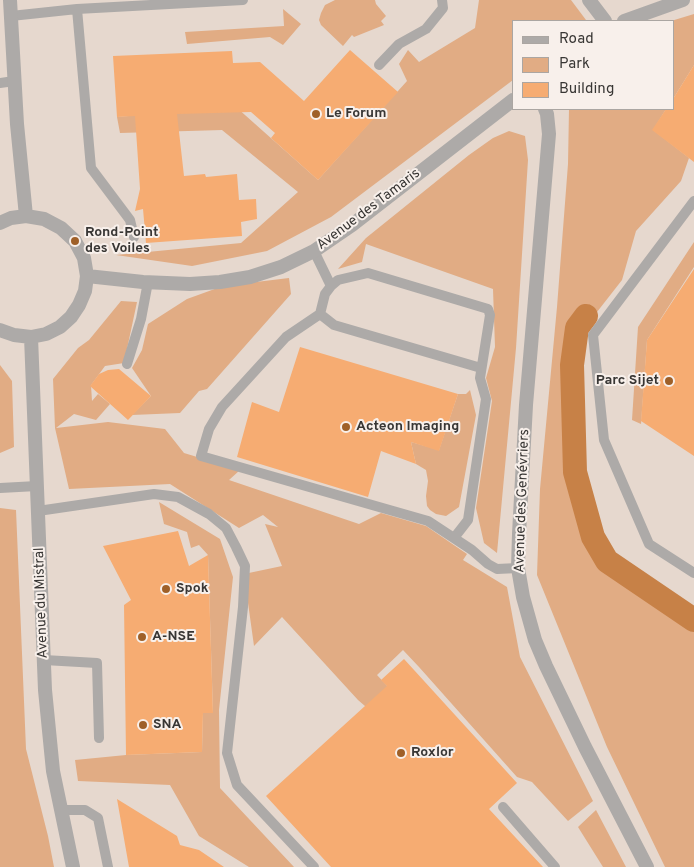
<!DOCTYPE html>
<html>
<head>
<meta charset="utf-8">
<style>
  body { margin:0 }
  #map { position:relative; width:694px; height:867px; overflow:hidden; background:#eae3de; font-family:Overpass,sans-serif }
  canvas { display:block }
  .legend { position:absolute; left:512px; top:20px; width:162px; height:90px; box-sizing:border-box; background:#f8f0eb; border:1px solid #aba6a2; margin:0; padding:6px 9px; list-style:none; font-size:15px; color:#383634 }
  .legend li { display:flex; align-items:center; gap:10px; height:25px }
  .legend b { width:25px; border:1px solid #aba6a2 }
</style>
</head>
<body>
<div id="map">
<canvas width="694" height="867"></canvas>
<ul class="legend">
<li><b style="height:6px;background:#adaaa8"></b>Road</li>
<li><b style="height:14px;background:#e1ac84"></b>Park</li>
<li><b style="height:14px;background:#f6ac72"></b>Building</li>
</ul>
</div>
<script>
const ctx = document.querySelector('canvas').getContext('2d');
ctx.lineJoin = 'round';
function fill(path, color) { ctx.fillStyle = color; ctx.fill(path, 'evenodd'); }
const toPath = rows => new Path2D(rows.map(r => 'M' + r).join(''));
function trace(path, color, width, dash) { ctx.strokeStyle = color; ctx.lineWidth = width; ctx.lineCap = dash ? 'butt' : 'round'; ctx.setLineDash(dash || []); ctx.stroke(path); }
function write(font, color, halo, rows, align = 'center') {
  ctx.font = font + ' Overpass,sans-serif'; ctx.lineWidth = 4; ctx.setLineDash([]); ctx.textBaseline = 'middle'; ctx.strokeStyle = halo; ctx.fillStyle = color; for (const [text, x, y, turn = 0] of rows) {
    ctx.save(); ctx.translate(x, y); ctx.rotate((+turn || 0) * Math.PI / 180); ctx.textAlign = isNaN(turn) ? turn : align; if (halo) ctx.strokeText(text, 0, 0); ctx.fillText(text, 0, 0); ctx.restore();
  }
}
fill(toPath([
  [0,0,694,0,694,867,0,867],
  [513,21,673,21,673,109,513,109]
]), '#e6d8ce');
fill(toPath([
  [335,0,375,0,376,4,386,16,381,21,384,25,354,37,352,35,343,46,321,25,319,20,321,13,325,5],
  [479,0,571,0,586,20,586,21,513,21,513,80,331,217,267,251,192,266,116,255,241,243,298,192,222,130,120,133,117,117,236,107,318,180,407,81,399,64,408,50,419,62,475,28],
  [283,9,301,24,283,45,270,37,187,44,185,32,284,26],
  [694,14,694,65,673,99,673,21,671,21],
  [569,109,666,109,653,130,689,158,681,181,636,231,622,280,597,312,582,312,571,328,564,371,570,475,583,533,604,566,694,625,694,867,665,867,607,747,537,575,540,489,557,307,568,164],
  [509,131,525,136,528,160,516,348,497,553,484,543,476,508,492,401,486,378,495,347,493,289,366,244,362,262,338,269,366,238,469,155,493,138],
  [694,242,694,267,647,340,641,424,632,420,638,327],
  [289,278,291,294,207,389,199,391,180,413,132,415,151,396,132,368,142,350,148,324,187,299,223,286],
  [121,301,137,302,124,363,105,366,91,385,92,401,98,394,110,404,96,420,74,414,56,428,108,422,165,429,184,453,240,470,229,480,359,524,381,513,426,526,467,554,463,560,507,587,520,657,593,801,568,821,532,782,517,777,419,667,403,650,377,675,404,704,365,706,358,700,282,617,254,646,244,574,282,566,265,524,278,527,263,515,239,528,170,484,69,489,55,428,53,379,78,348,89,340],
  [0,365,12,381,14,447,0,453],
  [470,390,476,415,459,507,446,516,436,514,430,510,427,506,426,496,428,481,426,470,416,464,411,442,439,450,458,394,466,394],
  [159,502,220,539,233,577,219,710,220,788,294,867,249,867,199,836,170,785,78,781,75,760,126,755,202,752,203,713,213,712,208,555,199,545,191,548,187,532,164,524],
  [0,508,16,510,26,749,48,836,54,867,0,867],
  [596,810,626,867,603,867,578,827]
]), '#e1ac84');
trace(toPath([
  [586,316,577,328,572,365,575,472,593,537,607,561,694,620]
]), '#c78147', 24);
fill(toPath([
  [350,50,398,92,318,180,271,138,275,133,251,112,177,114,184,176,205,174,206,177,237,174,239,200,256,199,257,219,241,222,242,236,146,243,143,209,135,211,140,189,135,116,117,117,113,56,232,51,233,63,260,62,304,101],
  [694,65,694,162,652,130,666,109,673,109,673,99],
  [694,269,694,456,641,421,647,340],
  [300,347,458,394,439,451,411,442,416,464,381,451,368,497,237,457,252,402,279,412],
  [119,369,151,396,128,420,90,386,99,374,108,370],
  [178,531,189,566,208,555,213,713,203,713,202,752,126,755,124,605,131,600,103,546],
  [404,659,517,783,489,809,543,867,331,867,266,796,387,686,381,680],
  [117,799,177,836,180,845,199,850,224,867,129,867]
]), '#f6ac72');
trace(toPath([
  [77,9,91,168,130,220,134,237],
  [11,16,77,9,243,0],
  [379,65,399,44,426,29,443,8,442,0],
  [0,83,14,81],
  [694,201,593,335,604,440,649,544,694,573],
  [314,251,331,286,325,294,320,314,286,337,222,407,209,429,201,456,428,521,472,550,488,564,497,569,518,568],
  [331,286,338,280,368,273,488,309,490,315,480,378,486,399,468,520,454,538],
  [320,314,334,325,481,368],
  [127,364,141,319,148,282],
  [0,488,37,486],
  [38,511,154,494,178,497,209,514,226,528,236,547,245,566,243,607,227,753,237,785,314,867],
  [44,660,97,663,99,738],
  [503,807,555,867],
  [61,810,85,810,98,818,108,867]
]), '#adaaa8', 10);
trace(toPath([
  [10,0,17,124,26,216],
  [589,0,605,21],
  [624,21,683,0],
  [545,109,547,114,549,134,526,405,519,534,518,568,523,597,535,640,546,666,585,747,647,867],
  [0,223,11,218,26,216,44,219,61,228,75,241,84,258,87,276,85,291,79,305,71,317,60,327,46,334,31,337,14,335,0,330],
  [87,276,143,282,190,284,220,282,250,277,281,267,314,251,352,225,513,100],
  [31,337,45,690,53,771,73,867]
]), '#adaaa8', 14);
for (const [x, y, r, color] of [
  [316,114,5,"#9f6028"],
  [75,241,5,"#9f6028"],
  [669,381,5,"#9f6028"],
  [346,427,5,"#9f6028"],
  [166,589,5,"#9f6028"],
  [142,637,5,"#9f6028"],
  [143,725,5,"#9f6028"],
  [401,753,5,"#9f6028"]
]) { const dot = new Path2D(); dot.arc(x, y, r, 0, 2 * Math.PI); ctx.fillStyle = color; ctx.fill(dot); trace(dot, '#f8f0eb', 2); }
write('bold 14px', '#383634', '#f8f0eb', [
  ["Le Forum",326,114],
  ["Rond-Point",85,233],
  ["des Voiles",85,249],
  ["Parc Sijet",659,381,"right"],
  ["Acteon Imaging",356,427],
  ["Spok",176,589],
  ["A-NSE",152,637],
  ["SNA",153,725],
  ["Roxlor",411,753]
], 'left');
write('14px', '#383634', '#f8f0eb', [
  ["Avenue des Tamaris",369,210,-37],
  ["Avenue des Genévriers",523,501,-88],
  ["Avenue du Mistral",42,603,-92]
]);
</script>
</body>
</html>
